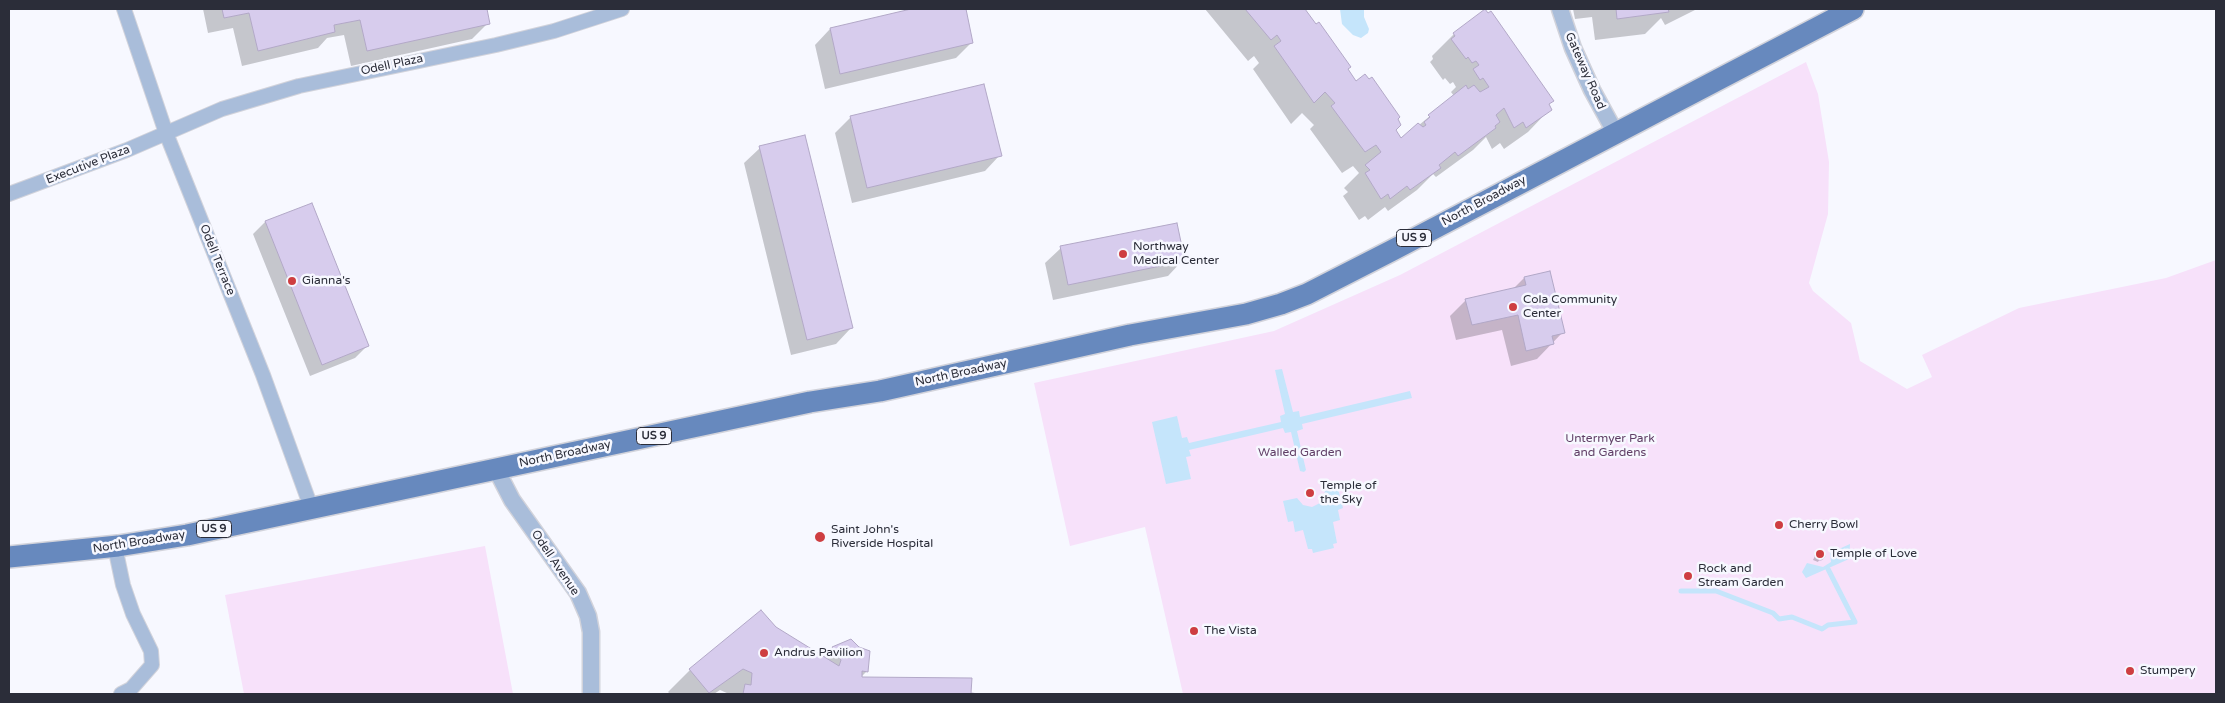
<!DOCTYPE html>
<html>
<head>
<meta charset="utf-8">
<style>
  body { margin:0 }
  #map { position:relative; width:2225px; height:703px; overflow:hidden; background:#f7f8ff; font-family:"Varela Round",sans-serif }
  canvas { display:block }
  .frame { position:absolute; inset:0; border:10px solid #2b2d39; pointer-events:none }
</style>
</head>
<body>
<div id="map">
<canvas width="2225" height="703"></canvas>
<div class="frame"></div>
</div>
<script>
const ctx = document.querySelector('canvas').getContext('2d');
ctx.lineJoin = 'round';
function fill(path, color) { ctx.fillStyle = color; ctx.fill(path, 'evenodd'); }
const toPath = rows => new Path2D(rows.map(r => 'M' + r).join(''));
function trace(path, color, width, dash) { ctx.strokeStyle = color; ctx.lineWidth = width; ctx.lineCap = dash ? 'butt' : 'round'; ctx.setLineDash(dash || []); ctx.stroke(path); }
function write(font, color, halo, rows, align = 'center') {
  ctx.font = font + ' "Varela Round",sans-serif'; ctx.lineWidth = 5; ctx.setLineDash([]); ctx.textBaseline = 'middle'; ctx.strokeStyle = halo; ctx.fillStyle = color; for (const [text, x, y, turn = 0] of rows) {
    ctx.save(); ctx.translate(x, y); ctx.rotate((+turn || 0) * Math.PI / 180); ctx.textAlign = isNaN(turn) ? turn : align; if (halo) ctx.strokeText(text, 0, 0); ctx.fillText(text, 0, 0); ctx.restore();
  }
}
fill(toPath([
  [1806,62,1818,94,1829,162,1828,214,1809,283,1813,291,1851,323,1860,361,1907,389,1932,377,1922,355,2019,308,2166,278,2216,260,2216,694,1183,694,1145,527,1070,546,1034,383,1274,331,1400,275],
  [485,546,513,694,244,694,225,595]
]), '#f7e1fa');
fill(toPath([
  [1340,9,1364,9,1364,17,1369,29,1368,33,1361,38,1353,35,1342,24],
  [1282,369,1293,412,1299,411,1300,417,1410,391,1412,398,1302,424,1303,429,1297,431,1306,470,1304,472,1300,471,1291,432,1285,433,1283,428,1189,450,1191,456,1186,457,1191,479,1166,484,1152,422,1177,416,1182,438,1187,437,1189,443,1281,422,1280,416,1285,414,1275,370],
  [1338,489,1343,508,1338,510,1340,520,1333,522,1337,543,1333,544,1334,548,1313,553,1312,549,1308,549,1303,530,1295,532,1293,521,1288,522,1283,501,1297,498,1303,505,1312,507,1322,502,1325,491],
  [1850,544,1849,559,1806,578,1802,572,1807,563,1823,567,1831,562,1830,553]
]), '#c5e5fb');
fill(toPath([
  [203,9,485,9,488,23,472,39,351,66,344,35,327,38,318,48,242,66,233,28,208,33],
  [917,9,964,9,972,42,956,58,825,89,815,45,830,29],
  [1205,9,1304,9,1355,82,1397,119,1395,130,1401,140,1454,96,1451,92,1456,87,1453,82,1450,84,1445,78,1443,80,1430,62,1433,59,1432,56,1454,34,1548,104,1550,109,1528,132,1504,149,1500,143,1492,149,1486,137,1473,150,1436,177,1433,174,1417,190,1388,211,1385,207,1368,220,1365,216,1359,220,1343,196,1348,192,1344,188,1359,173,1353,166,1342,173,1310,129,1314,125,1302,113,1291,124,1253,69,1259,63,1254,56,1248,61],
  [1573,9,1697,9,1665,25,1661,18,1645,34,1595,40,1592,17,1575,19],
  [851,117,1000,155,985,171,852,203,835,133],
  [760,148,851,328,836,344,791,355,744,163],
  [311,204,367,346,355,358,310,376,253,234,265,222],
  [1061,248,1183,260,1168,276,1053,300,1045,263],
  [1524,278,1563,332,1537,359,1511,366,1502,330,1456,340,1450,316,1466,300,1513,289],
  [1817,552,1823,552,1818,562,1813,560],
  [775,628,823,657,832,648,851,641,867,671,860,678,970,679,970,694,972,694,729,694,720,690,714,694,670,694,668,692,690,670]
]), '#0003');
trace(toPath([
  [1681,591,1716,591,1773,613,1779,619,1792,617,1822,629,1828,625,1855,622,1828,569]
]), '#c5e5fb', 5);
const building = toPath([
  [222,9,487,9,490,24,367,51,360,20,334,25,335,32,258,51,249,13,224,18,222,9],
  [911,9,966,9,973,43,840,74,830,28,911,9],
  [1245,9,1305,9,1316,24,1319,22,1351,67,1348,69,1356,81,1365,74,1369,79,1372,77,1400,117,1398,119,1401,125,1396,130,1401,138,1418,123,1423,127,1426,125,1424,122,1430,117,1428,115,1466,85,1468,89,1474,85,1480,92,1489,87,1483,78,1480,80,1473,69,1479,65,1476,61,1472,63,1468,57,1466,59,1451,39,1455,36,1453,33,1485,9,1488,13,1491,11,1554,101,1549,104,1552,110,1526,128,1523,122,1514,128,1504,108,1496,115,1500,122,1495,126,1496,128,1458,156,1455,152,1439,165,1441,168,1410,190,1407,186,1390,199,1388,194,1381,199,1365,173,1370,170,1365,165,1381,152,1376,145,1365,152,1331,106,1335,103,1325,92,1314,103,1274,46,1281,41,1277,35,1271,40,1245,9],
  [1616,9,1668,9,1669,12,1617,19,1616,9],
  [984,84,1002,156,867,188,850,116,984,84],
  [805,135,853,328,807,340,759,146,805,135],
  [312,203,369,346,322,365,265,221,312,203],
  [1177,223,1185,261,1068,285,1060,246,1177,223],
  [1550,271,1565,333,1552,336,1554,344,1526,351,1518,315,1472,325,1465,299,1526,285,1524,277,1550,271],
  '1815 555a5 5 0 1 1 10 0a5 5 0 1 1-10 0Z',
  [761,610,776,627,839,666,841,660,832,647,851,639,859,647,870,651,868,672,862,671,862,677,972,678,971,693,979,694,743,694,745,684,751,685,752,673,743,669,709,693,689,669,761,610]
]);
fill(building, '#d7cced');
trace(building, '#b2a8c7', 1);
const minor = toPath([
  [124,9,166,133,263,375,312,510],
  [9,194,127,150,222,109,299,86,496,45,554,31,622,9],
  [115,547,123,585,133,614,151,651,152,665,131,689,121,694]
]);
const tertiary = toPath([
  [1560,9,1573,48,1592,90,1615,132],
  [496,469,512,500,578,593,588,616,591,632,591,694]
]);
const primary = toPath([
  [9,557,118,546,187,535,810,402,880,391,1130,335,1246,314,1281,304,1307,294,1391,251,1853,9]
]);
trace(minor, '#d2d3db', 16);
trace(tertiary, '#d2d3db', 19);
trace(primary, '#d2d3db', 24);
trace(minor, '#a9bdda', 14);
trace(tertiary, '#a9bdda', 16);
trace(primary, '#6789be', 21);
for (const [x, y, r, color] of [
  [1123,254,5,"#ce3e41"],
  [292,281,5,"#ce3e41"],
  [1513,307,5,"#ce3e41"],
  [1310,493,5,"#ce3e41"],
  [1779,525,5,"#ce3e41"],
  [820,537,6,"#ce3e41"],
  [1820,554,5,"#ce3e41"],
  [1688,576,5,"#ce3e41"],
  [1194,631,5,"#ce3e41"],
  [764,653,5,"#ce3e41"],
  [2130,671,5,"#ce3e41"]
]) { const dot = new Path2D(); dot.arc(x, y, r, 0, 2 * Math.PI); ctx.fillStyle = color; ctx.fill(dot); trace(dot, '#f7f8ff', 2); }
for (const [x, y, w] of [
  [1414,238,35],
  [654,436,35],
  [214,529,35]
]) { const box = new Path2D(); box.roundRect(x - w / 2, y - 8.5, w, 17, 4); ctx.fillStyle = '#f7f8ff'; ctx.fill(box); trace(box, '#2b2d39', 1); }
write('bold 11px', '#2b2d39', null, [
  ["US 9",1414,238],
  ["US 9",654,436],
  ["US 9",214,529]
]);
write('12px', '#2b2d39', '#f7f8ff', [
  ["Odell Plaza",392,65,-12],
  ["Gateway Road",1585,71,66],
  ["Executive Plaza",88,165,-21],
  ["North Broadway",1484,201,-28],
  ["Odell Terrace",217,260,68],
  ["North Broadway",961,373,-12],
  ["North Broadway",565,454,-12],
  ["North Broadway",139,542,-9],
  ["Odell Avenue",555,563,56]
]);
write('12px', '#2b2d39', '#f7f8ff', [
  ["Northway",1133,247],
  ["Medical Center",1133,261],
  ["Gianna's",302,281],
  ["Cola Community",1523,300],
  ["Center",1523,314],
  ["Temple of",1320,486],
  ["the Sky",1320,500],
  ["Cherry Bowl",1789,525],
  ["Saint John's",831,530],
  ["Riverside Hospital",831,544],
  ["Temple of Love",1830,554],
  ["Rock and",1698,569],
  ["Stream Garden",1698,583],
  ["The Vista",1204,631],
  ["Andrus Pavilion",774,653],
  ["Stumpery",2140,671]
], 'left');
write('12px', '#614067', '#f7f8ff', [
  ["Untermyer Park",1610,439],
  ["and Gardens",1610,453],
  ["Walled Garden",1300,453]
]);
</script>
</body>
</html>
